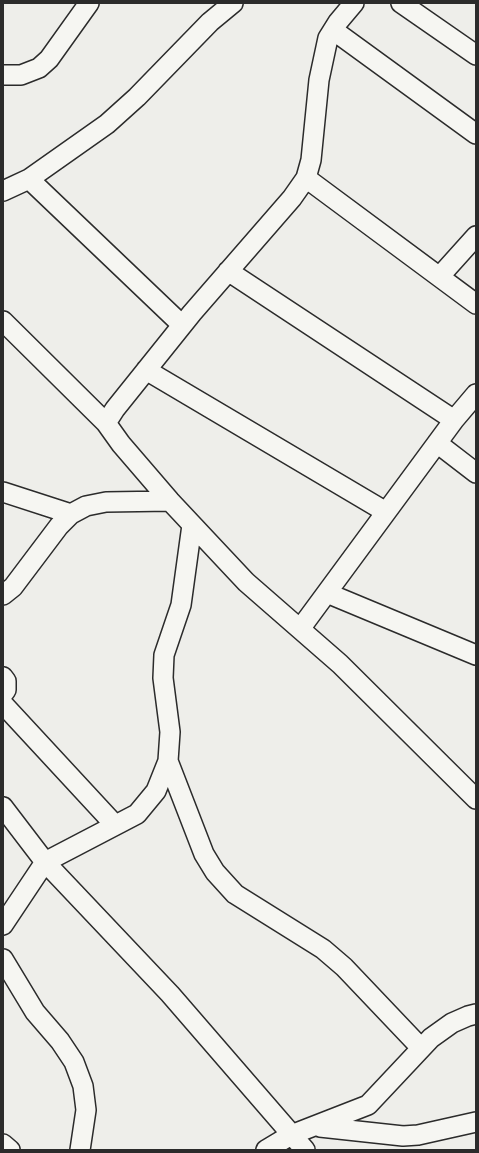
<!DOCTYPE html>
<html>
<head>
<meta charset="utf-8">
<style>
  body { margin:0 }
  #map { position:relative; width:479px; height:1153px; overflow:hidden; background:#eeeeea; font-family:Sriracha,sans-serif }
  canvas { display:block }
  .frame { position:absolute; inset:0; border:4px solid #2b2b2b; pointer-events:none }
</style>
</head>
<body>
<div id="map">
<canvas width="479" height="1153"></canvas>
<div class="frame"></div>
</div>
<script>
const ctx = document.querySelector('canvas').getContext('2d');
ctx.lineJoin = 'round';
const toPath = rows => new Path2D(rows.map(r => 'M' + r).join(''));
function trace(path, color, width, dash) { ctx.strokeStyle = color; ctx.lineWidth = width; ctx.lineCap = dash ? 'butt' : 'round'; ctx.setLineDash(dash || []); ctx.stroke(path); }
const street = toPath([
  [401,3,476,55],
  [333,30,476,134],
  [3,75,21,75,39,68,49,59,89,3],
  [306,178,476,304],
  [29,179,182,325],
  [3,191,29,179,107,124,137,97,210,22,233,3],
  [228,271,454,420],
  [440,276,476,236],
  [3,321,106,423,121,444,170,501,246,582,340,664,476,799],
  [146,370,386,512],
  [106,423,115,409,192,313,292,198,306,178,311,160,319,80,328,38,338,22,354,3],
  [437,443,476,473],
  [3,492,71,514],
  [327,593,476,655],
  [3,595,13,587,59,526,71,514,86,506,106,502,170,501],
  [300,629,454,420,476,394],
  [3,677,6,681,6,690,3,694],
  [3,704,115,825],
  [168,761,204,854,215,872,235,894,323,949,344,967,421,1048],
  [3,807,45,862,170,994,305,1150],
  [3,925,45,862,137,814,156,791,168,761,170,732,163,678,164,655,181,605,192,525],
  [3,959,35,1012,60,1041,74,1062,83,1086,86,1110,80,1150],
  [320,1127,403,1136,418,1135,476,1122],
  [3,1144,10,1150],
  [266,1150,291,1135,368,1105,431,1038,452,1023,468,1016,476,1014]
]);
trace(street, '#2b2b2b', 22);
trace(street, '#f6f6f2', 19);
</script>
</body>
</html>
